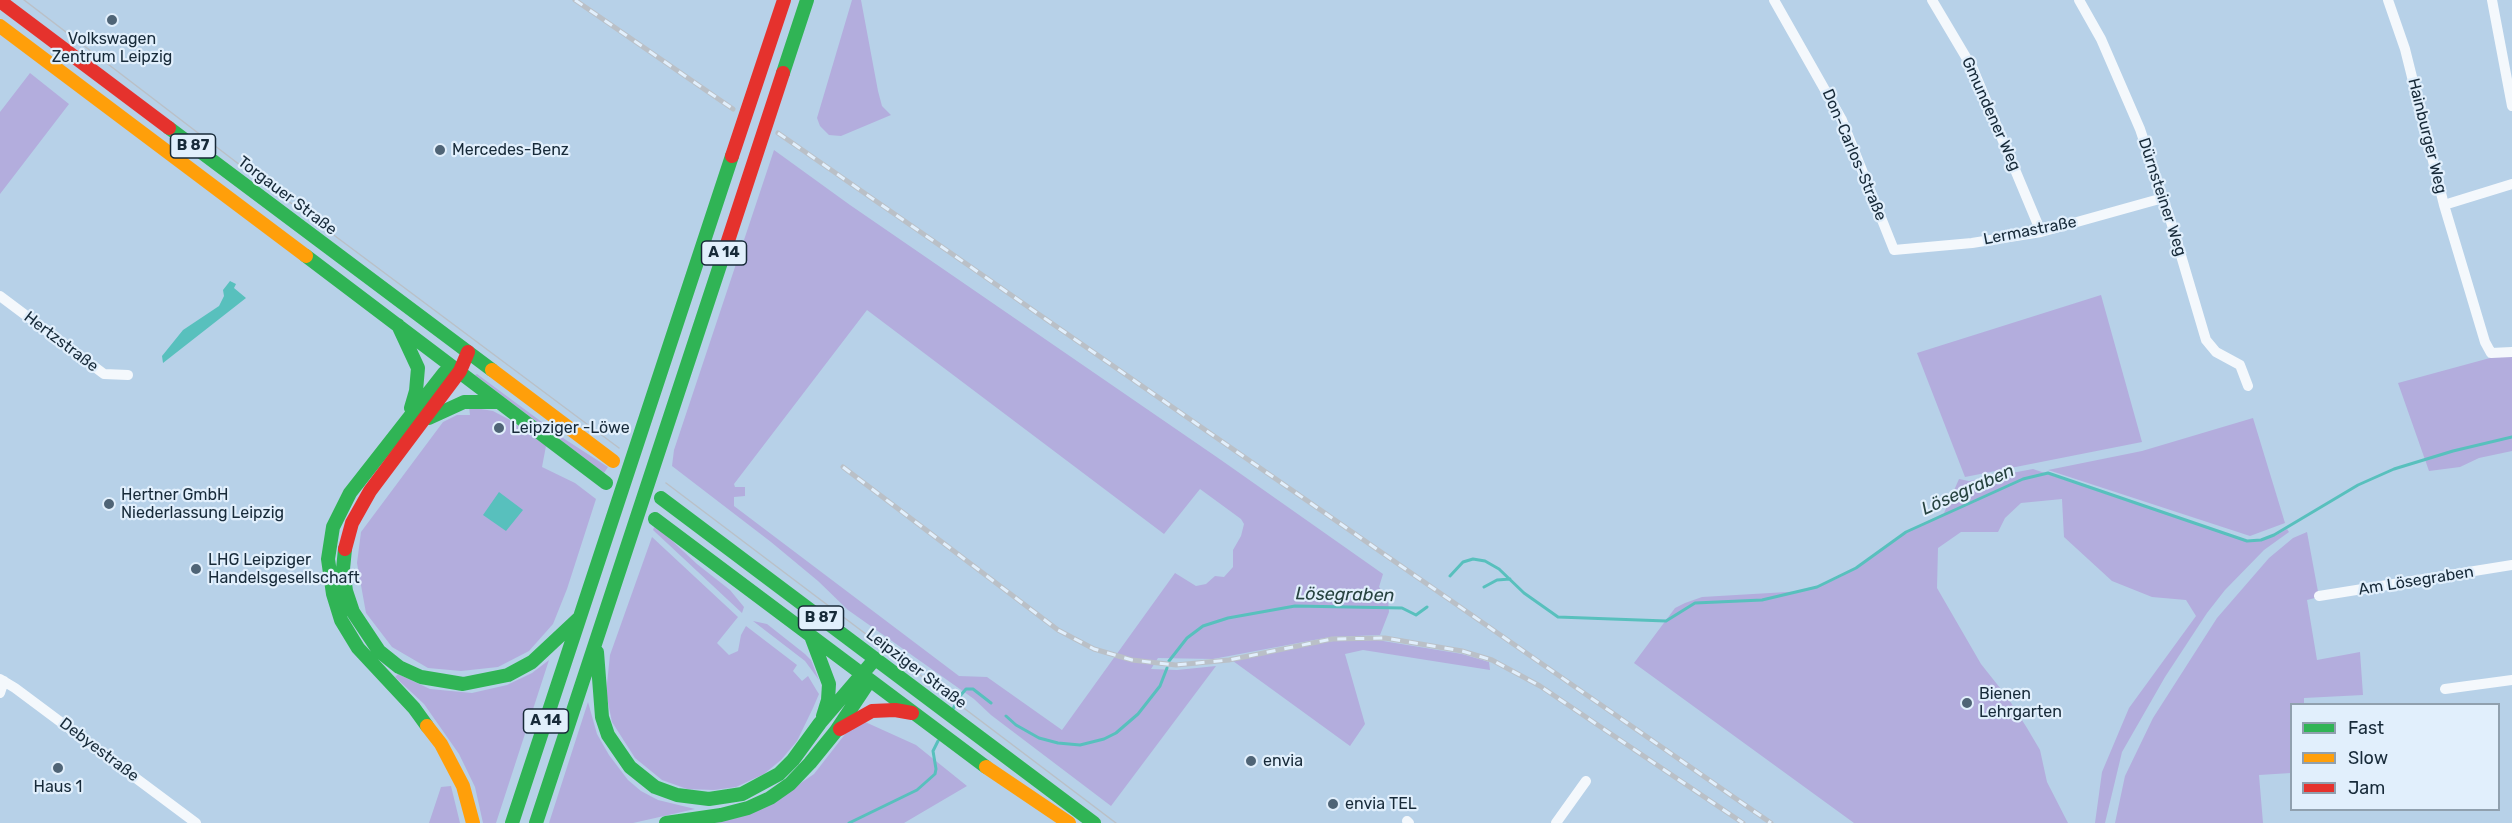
<!DOCTYPE html>
<html>
<head>
<meta charset="utf-8">
<style>
  body { margin:0 }
  #map { position:relative; width:2512px; height:823px; overflow:hidden; background:#b7d1e8; font-family:Rubik,sans-serif }
  canvas { display:block }
  .legend { position:absolute; left:2290px; top:703px; width:210px; height:108px; box-sizing:border-box; background:#e1effc; border:2px solid #90a0ae; margin:0; padding:8px 10px; list-style:none; font-size:18px; color:#172a39 }
  .legend li { display:flex; align-items:center; gap:12px; height:30px }
  .legend b { width:30px; border:2px solid #90a0ae }
</style>
</head>
<body>
<div id="map">
<canvas width="2512" height="823"></canvas>
<ul class="legend">
<li><b style="height:8px;background:#30b455"></b>Fast</li>
<li><b style="height:8px;background:#ff9f0a"></b>Slow</li>
<li><b style="height:8px;background:#e5322d"></b>Jam</li>
</ul>
</div>
<script>
const ctx = document.querySelector('canvas').getContext('2d');
ctx.lineJoin = 'round';
function fill(path, color) { ctx.fillStyle = color; ctx.fill(path, 'evenodd'); }
const toPath = rows => new Path2D(rows.map(r => 'M' + r).join(''));
function trace(path, color, width, dash) { ctx.strokeStyle = color; ctx.lineWidth = width; ctx.lineCap = dash ? 'butt' : 'round'; ctx.setLineDash(dash || []); ctx.stroke(path); }
function write(font, color, halo, rows, align = 'center') {
  ctx.font = font + ' Rubik,sans-serif'; ctx.lineWidth = 4.5; ctx.setLineDash([]); ctx.textBaseline = 'middle'; ctx.strokeStyle = halo; ctx.fillStyle = color; for (const [text, x, y, turn = 0] of rows) {
    ctx.save(); ctx.translate(x, y); ctx.rotate((+turn || 0) * Math.PI / 180); ctx.textAlign = isNaN(turn) ? turn : align; if (halo) ctx.strokeText(text, 0, 0); ctx.fillText(text, 0, 0); ctx.restore();
  }
}
fill(toPath([
  [852,0,861,0,878,91,882,106,891,115,841,136,829,135,820,126,817,118],
  [30,73,69,104,0,194,0,112],
  [774,150,850,205,1221,460,1383,574,1379,587,1388,599,1389,612,1380,635,1330,637,1213,659,1158,658,1151,669,1177,670,1216,666,1111,806,991,715,974,699,848,610,818,581,771,542,672,466,674,450],
  [867,310,1164,534,1200,489,1241,519,1244,524,1241,536,1233,550,1233,567,1224,577,1215,576,1206,584,1196,586,1175,573,1062,730,987,677,959,676,734,506,734,497,745,496,745,487,735,487,734,484],
  [2101,295,2142,442,1965,477,1917,353],
  [2512,352,2512,451,2479,458,2460,467,2429,471,2398,383],
  [477,374,566,440,608,467,604,473,475,375],
  [469,407,493,411,510,420,546,446,542,467,575,483,596,499,567,589,553,624,529,651,498,667,461,671,428,668,392,647,366,613,357,563,361,532,443,422,457,415,470,415],
  [2253,418,2285,523,2250,536,2048,470,2142,451],
  [2033,469,2248,542,2275,536,2287,529,2289,532,2264,550,2225,590,2207,613,2165,677,2122,752,2105,823,2095,823,2102,772,2129,708,2196,616,2186,600,2152,597,2112,581,2064,537,2062,499,2021,503,2005,518,1998,532,1961,532,1938,548,1937,588,1981,664,2008,698,2027,728,2040,750,2047,782,2068,823,1854,823,1634,663,1675,608,1685,603,1702,597,1804,591,1834,580,1858,567,1910,530,1944,513,1959,479,1969,481],
  [655,525,697,564,730,590,744,607,742,613,653,530],
  [2307,532,2319,597,2307,600,2317,660,2360,652,2363,695,2304,698,2304,704,2292,704,2291,773,2259,775,2263,823,2115,823,2125,776,2153,718,2217,618,2269,558,2293,538],
  [652,537,738,617,717,643,729,655,738,651,741,635,746,626,797,665,793,671,802,681,808,676,817,691,819,694,813,708,797,741,781,760,764,774,736,787,714,790,687,789,662,780,635,758,612,722,606,693,610,655],
  [753,621,767,624,805,654,811,660,819,680,805,661],
  [1377,640,1462,654,1489,662,1490,670,1363,650,1345,654,1365,724,1350,746,1233,661,1310,644,1333,641],
  [549,660,496,823,483,823,475,787,459,754,424,704,395,677,398,674,430,689,472,693,507,685,532,673],
  [588,702,597,734,609,755,628,780,641,791,658,800,695,809,633,823,549,823],
  [863,721,916,745,967,786,904,823,710,823,795,787,814,774,846,733],
  [451,786,460,823,429,823,441,787]
]), '#b3addd');
fill(toPath([
  [230,281,236,284,234,288,246,298,163,363,162,356,183,330,219,306,224,296,223,290],
  [499,492,523,510,506,531,483,515]
]), '#58c0bd');
trace(toPath([
  [1450,576,1463,562,1473,559,1485,561,1499,569,1524,593,1558,617,1666,621,1695,603,1762,600,1817,587,1856,568,1906,532,2023,479,2048,473,2247,541,2261,540,2274,535,2358,485,2394,469,2453,451,2512,437],
  [1484,587,1497,580,1510,579],
  [1169,661,1187,638,1203,626,1228,618,1295,606,1402,608,1416,615,1427,607],
  [953,709,960,696,966,689,973,689,991,703],
  [1006,716,1016,725,1039,738,1058,743,1080,745,1104,739,1116,733,1138,714,1160,686,1167,668],
  [849,823,917,790,935,774,936,769,933,751,938,741]
]), '#58c0bd', 3);
trace(toPath([
  [1774,0,1842,120,1894,250,1972,243,2041,232,2163,198],
  [1932,0,1973,69,2041,232],
  [2079,0,2101,39,2140,129,2172,225,2206,340,2216,352,2240,365,2248,386],
  [2388,0,2405,49,2444,205,2512,184],
  [2492,0,2512,106],
  [2444,205,2485,342,2491,353,2512,352],
  [0,296,104,374,128,375],
  [2319,596,2512,565],
  [0,679,15,688,196,823],
  [2445,689,2512,680],
  [0,693,4,681],
  [1407,821,1409,823],
  [1556,823,1586,781]
]), '#f4f8fc', 10);
trace(toPath([
  [783,73,807,0],
  [169,128,492,370],
  [306,256,606,483],
  [398,325,418,368,416,391,411,408],
  [429,418,464,402,499,402],
  [661,498,1094,823],
  [655,519,986,767],
  [345,549,343,569,346,591,353,612,379,651,399,667,421,677,463,684,508,675,532,662,578,619],
  [811,636,829,684,828,700,823,716],
  [597,652,602,717,608,735,630,767,655,787,677,795,709,799,742,794,779,774,793,760,820,723,875,659],
  [427,726,414,708,358,648,341,620,333,594,328,559,333,527,350,493,444,373],
  [512,823,732,156],
  [536,823,725,250],
  [666,823,721,815,748,808,770,798,790,784,810,763,836,731,866,686]
]), '#30b455', 14);
trace(toPath([
  [0,26,306,256],
  [492,370,613,461],
  [427,726,441,744,463,786,473,823],
  [986,767,1069,823]
]), '#ff9f0a', 14);
trace(toPath([
  [0,1,169,128],
  [732,156,784,0],
  [725,250,783,73],
  [345,549,352,523,370,491,460,371,468,352],
  [840,729,872,711,895,710,912,713]
]), '#e5322d', 14);
trace(toPath([
  [24,0,240,165,619,448],
  [666,483,1116,823]
]), '#bac0c7', 1.5);
const rail = toPath([
  [575,0,733,109],
  [778,133,1771,823],
  [843,467,1058,630,1094,649,1132,660,1176,665,1229,660,1332,639,1385,638,1462,651,1492,660,1540,686,1743,823]
]);
trace(rail, '#bac0c7', 5);
trace(rail, '#e1effc', 3, [9]);
for (const [x, y, r, color] of [
  [112,20,6,"#4f6476"],
  [440,150,6,"#4f6476"],
  [499,428,6,"#4f6476"],
  [109,504,6,"#4f6476"],
  [196,569,6,"#4f6476"],
  [1967,703,6,"#4f6476"],
  [1251,761,6,"#4f6476"],
  [58,768,6,"#4f6476"],
  [1333,804,6,"#4f6476"]
]) { const dot = new Path2D(); dot.arc(x, y, r, 0, 2 * Math.PI); ctx.fillStyle = color; ctx.fill(dot); trace(dot, '#e1effc', 2); }
for (const [x, y, w] of [
  [193,146,45],
  [724,253,45],
  [821,618,45],
  [546,721,45]
]) { const box = new Path2D(); box.roundRect(x - w / 2, y - 12, w, 24, 4.5); ctx.fillStyle = '#e1effc'; ctx.fill(box); trace(box, '#172a39', 1.5); }
write('bold 15px', '#172a39', null, [
  ["B 87",193,146],
  ["A 14",724,253],
  ["B 87",821,618],
  ["A 14",546,721]
]);
write('16px', '#172a39', '#e1effc', [
  ["Volkswagen",112,39,"center"],
  ["Zentrum Leipzig",112,57,"center"],
  ["Mercedes-Benz",452,150],
  ["Leipziger -Löwe",511,428],
  ["Hertner GmbH",121,495],
  ["Niederlassung Leipzig",121,513],
  ["LHG Leipziger",208,560],
  ["Handelsgesellschaft",208,578],
  ["Bienen",1979,694],
  ["Lehrgarten",1979,712],
  ["envia",1263,761],
  ["Haus 1",58,787,"center"],
  ["envia TEL",1345,804]
], 'left');
write('16px', '#172a39', '#e1effc', [
  ["Gmundener Weg",1991,114,66],
  ["Hainburger Weg",2427,136,76],
  ["Don-Carlos-Straße",1854,155,67],
  ["Torgauer Straße",287,196,37],
  ["Dürnsteiner Weg",2162,197,72],
  ["Lermastraße",2030,231,-11],
  ["Hertzstraße",61,342,37],
  ["Am Lösegraben",2416,581,-9],
  ["Leipziger Straße",916,669,37],
  ["Debyestraße",99,750,37]
]);
write('italic 18px', '#274340', '#e1effc', [
  ["Lösegraben",1968,490,-24],
  ["Lösegraben",1345,595,1]
]);
</script>
</body>
</html>
